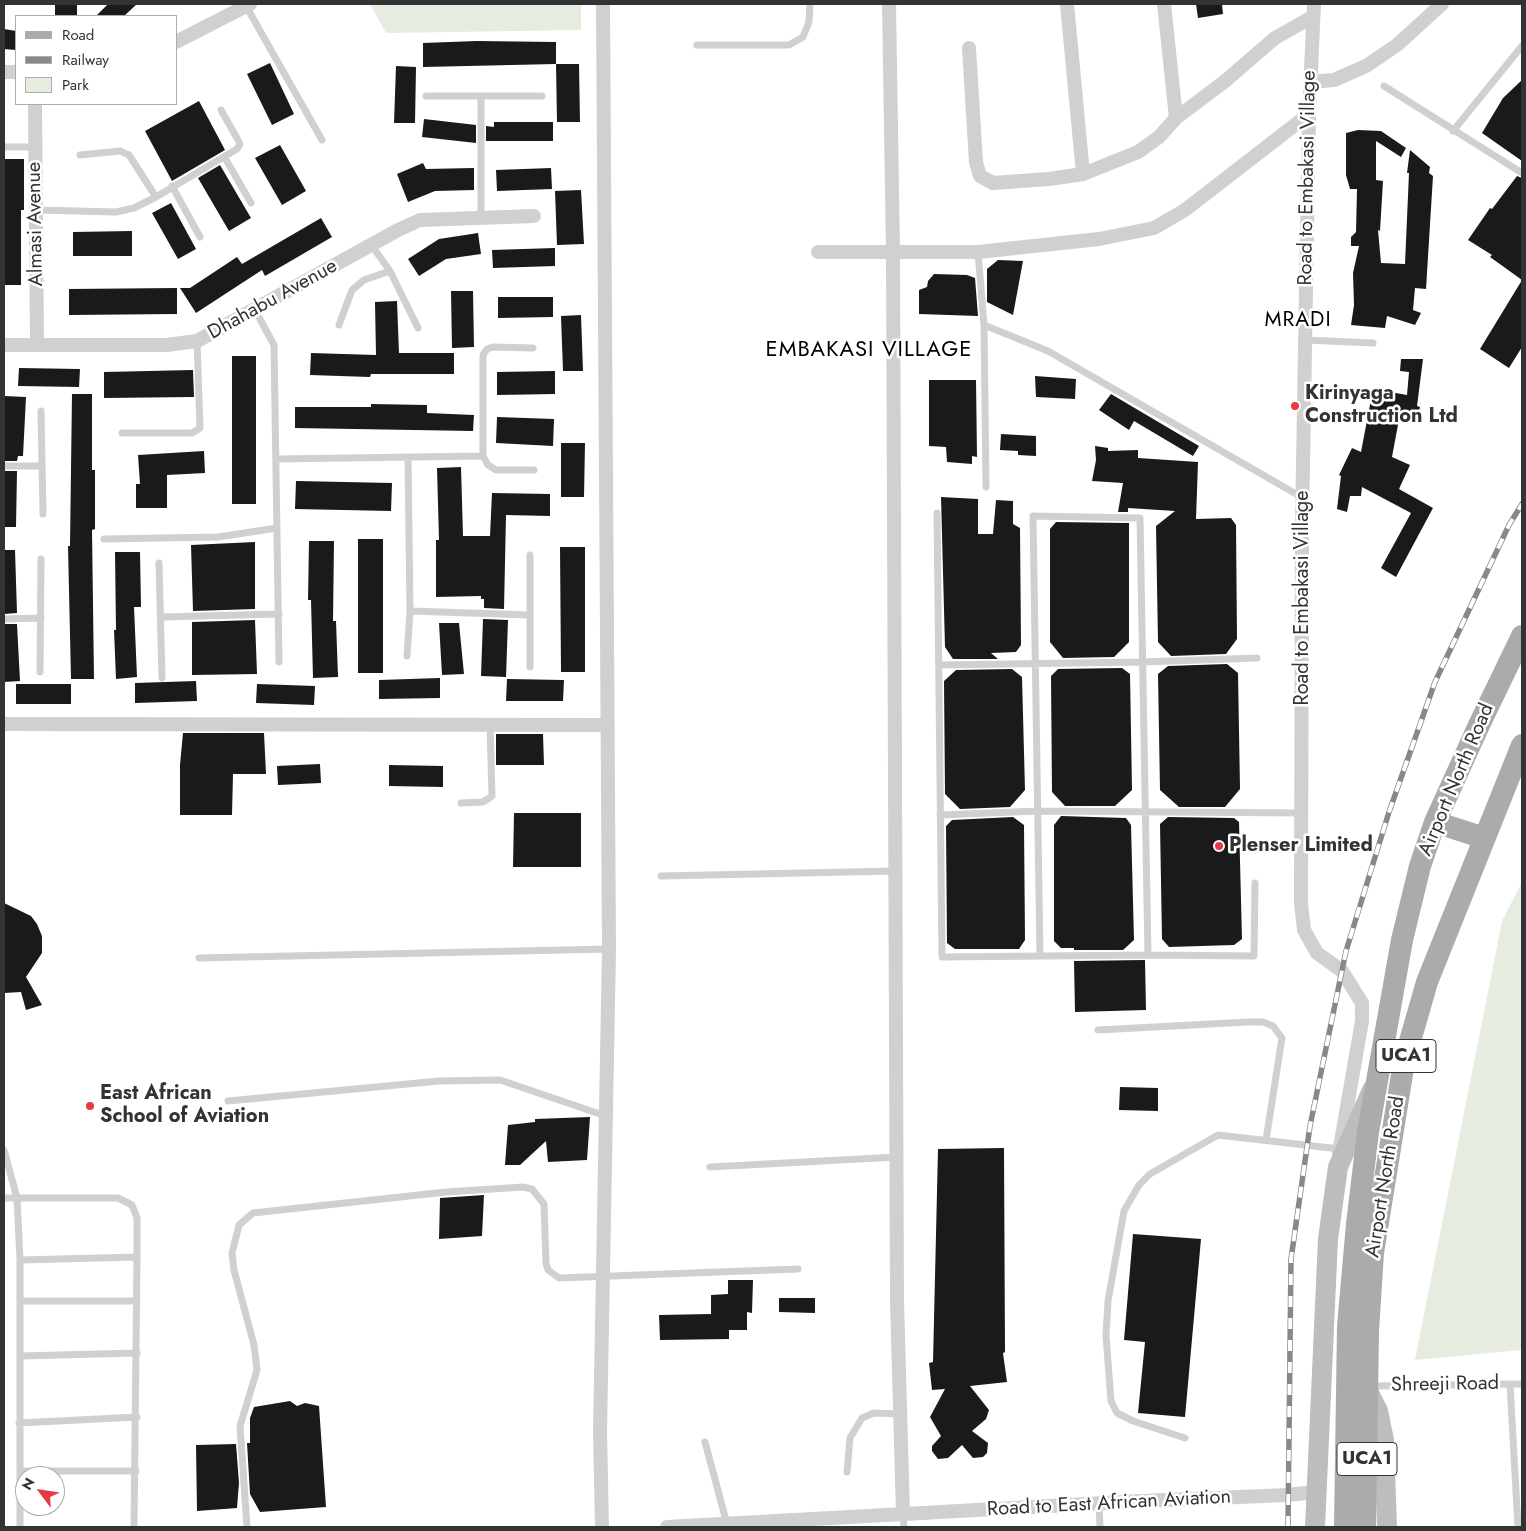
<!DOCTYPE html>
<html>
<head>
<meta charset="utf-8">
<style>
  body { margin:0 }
  #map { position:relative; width:1526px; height:1531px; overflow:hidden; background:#fff; font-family:Jost,sans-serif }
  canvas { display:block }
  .frame { position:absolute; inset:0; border:5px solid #333; pointer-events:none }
  .legend { position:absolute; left:15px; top:15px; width:162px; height:90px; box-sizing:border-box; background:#fff; border:1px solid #adadad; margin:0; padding:6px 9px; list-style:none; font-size:15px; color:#333 }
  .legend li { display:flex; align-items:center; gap:10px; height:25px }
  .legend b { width:25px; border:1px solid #adadad }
  .north { position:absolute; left:15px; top:1466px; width:50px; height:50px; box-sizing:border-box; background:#fff; border:1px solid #adadad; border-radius:50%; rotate:301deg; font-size:14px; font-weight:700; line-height:20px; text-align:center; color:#333 }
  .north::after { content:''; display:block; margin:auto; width:18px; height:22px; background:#e63946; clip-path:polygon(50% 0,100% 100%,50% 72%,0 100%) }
</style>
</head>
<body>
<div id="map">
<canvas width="1526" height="1531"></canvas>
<div class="frame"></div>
<ul class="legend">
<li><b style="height:6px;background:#ababab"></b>Road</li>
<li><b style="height:6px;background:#888"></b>Railway</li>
<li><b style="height:14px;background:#e6ecdf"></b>Park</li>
</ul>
<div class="north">N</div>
</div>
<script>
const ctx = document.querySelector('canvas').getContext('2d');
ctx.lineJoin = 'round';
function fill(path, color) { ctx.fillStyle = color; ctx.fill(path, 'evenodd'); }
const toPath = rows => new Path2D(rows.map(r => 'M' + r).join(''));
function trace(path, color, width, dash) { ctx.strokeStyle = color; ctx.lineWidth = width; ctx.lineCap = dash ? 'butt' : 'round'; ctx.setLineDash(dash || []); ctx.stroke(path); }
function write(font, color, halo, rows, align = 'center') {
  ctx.font = font + ' Jost,sans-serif'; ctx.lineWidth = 5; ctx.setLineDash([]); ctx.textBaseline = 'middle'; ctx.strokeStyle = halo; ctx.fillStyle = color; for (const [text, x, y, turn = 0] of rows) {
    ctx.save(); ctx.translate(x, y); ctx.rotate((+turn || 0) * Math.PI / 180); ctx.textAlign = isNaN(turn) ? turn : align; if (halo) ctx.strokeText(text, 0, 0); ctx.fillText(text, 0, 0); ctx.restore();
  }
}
fill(toPath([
  [370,4,581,4,581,30,386,33],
  [1522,882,1522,1350,1415,1360,1502,921]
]), '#e6ecdf');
fill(toPath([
  [55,4,77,4,77,16,55,16],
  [108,4,137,4,124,16,96,16],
  [1196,4,1222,4,1223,14,1198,18],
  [4,29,16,31,16,50,4,49],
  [477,41,556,42,556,64,423,67,423,43],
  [270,63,294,114,272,125,247,74],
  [556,64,579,64,580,122,557,122],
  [396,66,416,67,415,123,394,123],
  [1522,80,1522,161,1482,133,1503,98],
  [199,101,225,150,172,181,145,131],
  [424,119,476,125,476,143,422,137],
  [494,122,553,122,553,141,486,141,486,126,494,127],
  [1358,130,1381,131,1406,148,1401,157,1376,141,1376,180,1383,181,1380,231,1378,230,1381,263,1405,264,1409,173,1407,173,1410,150,1430,167,1429,173,1433,176,1426,289,1415,288,1413,310,1421,313,1415,325,1387,316,1385,328,1351,325,1354,305,1353,273,1359,246,1351,246,1351,237,1356,232,1357,189,1350,189,1346,175,1346,133],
  [280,145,306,191,282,205,255,158],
  [4,159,24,159,24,210,21,210,21,285,4,285],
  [423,163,426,169,474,168,474,190,435,191,408,202,397,174],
  [220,165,251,218,229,231,198,178],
  [551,168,552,189,497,191,496,170],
  [1517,176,1522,178,1522,347,1509,368,1480,349,1522,280,1490,257,1492,255,1468,240,1490,208,1492,209],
  [581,190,584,244,557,245,555,191],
  [171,203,196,249,178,259,152,213],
  [321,218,332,237,265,276,262,270,196,313,180,288,190,288,237,257,242,264],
  [132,231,132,256,73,256,73,232],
  [478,233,481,254,446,259,419,276,408,259,439,239],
  [555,248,555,266,493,268,492,250],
  [998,260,1023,261,1013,315,987,302,987,269],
  [934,274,967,275,975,278,978,316,919,314,919,290,927,287,928,281],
  [177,288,177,314,69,315,69,289],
  [451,291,473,291,474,347,452,348],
  [498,297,553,297,553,317,498,318],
  [397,301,399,353,454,353,454,374,371,374,370,377,310,375,311,353,376,355,375,302],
  [581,315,583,371,563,371,561,316],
  [232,356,256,356,256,504,232,504],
  [1401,359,1423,359,1417,406,1420,407,1417,418,1400,414,1392,457,1410,465,1399,489,1433,508,1396,577,1381,568,1411,513,1362,487,1361,496,1350,496,1347,512,1337,509,1341,476,1339,475,1352,448,1361,452,1373,389,1407,395,1409,372,1400,371],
  [19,368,80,369,79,387,18,386],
  [193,370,194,397,104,398,104,372],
  [555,371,555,394,497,395,497,372],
  [1035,376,1076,379,1075,399,1036,397],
  [929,380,976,380,977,457,972,456,972,464,947,462,946,447,929,446],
  [72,394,92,394,92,470,95,470,95,529,92,530,94,679,71,679,68,546,70,546],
  [1111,394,1199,446,1193,456,1134,421,1129,430,1099,410],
  [4,396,26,397,23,456,18,456,17,461,4,461],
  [371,404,427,405,427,413,474,415,473,431,295,428,295,407,371,407],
  [497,417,554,419,553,446,496,443],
  [1001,434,1036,436,1036,456,1018,455,1018,451,1000,450],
  [561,443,585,443,584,497,561,497],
  [1095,446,1108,448,1108,451,1138,450,1138,458,1198,462,1196,519,1231,518,1236,525,1237,639,1226,654,1171,656,1158,642,1156,526,1175,511,1128,508,1128,512,1118,512,1123,483,1092,481,1096,460],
  [204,451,205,473,167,475,167,508,136,508,136,484,140,484,138,455],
  [461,467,463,536,490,536,492,493,550,494,550,516,506,515,504,609,484,608,484,599,481,599,481,596,436,597,436,540,439,540,437,468],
  [4,471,17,471,16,527,4,527],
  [296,481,392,483,391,511,295,509],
  [941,497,978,499,978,534,993,534,996,500,1013,501,1013,524,1020,528,1021,645,1016,652,991,653,998,659,953,659,945,647],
  [1056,522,1129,523,1129,642,1114,657,1063,658,1050,642,1050,529],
  [358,539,383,539,383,673,358,673],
  [309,541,334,541,333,621,336,621,338,677,313,678,311,600,308,600],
  [255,542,255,609,193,611,191,545],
  [560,547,585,547,585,672,561,672],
  [4,550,15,550,17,613,4,614],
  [115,552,140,552,141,607,134,607,137,677,116,679,114,630,116,630],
  [483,619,508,620,506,677,481,676],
  [255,620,257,674,192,675,192,622],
  [439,623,459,623,464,674,442,675],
  [4,624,17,624,20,681,4,682],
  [1227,664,1238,673,1240,789,1225,807,1179,807,1160,790,1158,674,1168,666],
  [1122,668,1130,674,1132,790,1115,806,1065,806,1052,792,1051,676,1058,669],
  [1012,669,1022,677,1025,790,1010,807,960,809,945,794,944,681,956,670],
  [440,678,440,698,379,699,379,680],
  [507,679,564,680,563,701,506,701],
  [196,681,197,701,135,703,135,683],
  [16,684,71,684,71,704,16,704],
  [257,684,315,686,314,705,256,703],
  [183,733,264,733,266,774,233,774,232,815,180,815,180,765],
  [496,734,543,734,544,765,496,765],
  [320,764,321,783,278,785,277,766],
  [389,765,443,766,443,787,389,786],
  [514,813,581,813,581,867,513,867],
  [1061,816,1126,818,1131,825,1134,940,1123,950,1074,950,1074,948,1061,948,1054,941,1054,825],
  [1013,817,1024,825,1025,940,1019,949,955,949,947,943,946,826,952,820],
  [1168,817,1234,818,1239,822,1242,939,1234,945,1169,947,1162,939,1160,824],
  [4,903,31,916,37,924,42,936,42,953,26,977,42,1005,26,1010,21,992,4,993],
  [1145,960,1146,1010,1075,1012,1074,961],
  [1120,1087,1158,1088,1158,1111,1119,1110],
  [590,1117,587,1160,548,1162,546,1141,520,1165,505,1165,508,1125,535,1122,535,1119],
  [1004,1148,1005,1352,1003,1353,1007,1382,970,1386,989,1410,986,1419,972,1431,988,1443,987,1453,983,1457,973,1458,962,1445,948,1458,938,1459,932,1451,932,1446,941,1436,930,1417,945,1389,932,1390,929,1363,933,1362,938,1149],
  [484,1195,482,1236,439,1239,440,1198],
  [1133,1234,1201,1239,1185,1417,1138,1413,1145,1342,1124,1340],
  [728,1280,753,1280,752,1313,747,1312,747,1330,729,1330,729,1339,660,1340,659,1315,711,1314,711,1295,728,1294],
  [779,1298,815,1298,815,1313,779,1312],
  [290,1401,297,1406,305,1403,319,1406,326,1507,260,1512,250,1494,247,1443,250,1443,250,1418,254,1407],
  [236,1444,239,1483,237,1508,197,1511,196,1445]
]), '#1a1a1a');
trace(toPath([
  [246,6,322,140],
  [697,45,789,45,803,37,809,22,810,4],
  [1384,86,1522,173],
  [426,96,542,96],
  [481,97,481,217],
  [1453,131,1522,46],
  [4,147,35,147],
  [80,155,120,151,129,155,156,197],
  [225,158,251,203],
  [172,186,200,237],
  [36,210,116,212,134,208,156,197,237,149,240,144,238,140,221,110],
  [372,246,390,271,418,328],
  [978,252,984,325,986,487],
  [255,310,274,345,279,662],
  [339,325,352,290,364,280,390,271],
  [984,325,1048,351,1303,498],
  [1305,340,1373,343],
  [41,411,43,514],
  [122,433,192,433,200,428,197,341],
  [483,456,483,355,487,349,493,347,533,348],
  [277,459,483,456,488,465,496,470,534,470],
  [4,466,42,466],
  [937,513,942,957,1148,955],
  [104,539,218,537,277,528],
  [159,563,162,678],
  [410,611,530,615],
  [162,617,279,614],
  [4,619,41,618],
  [407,656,410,611,408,457],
  [940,665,1142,662,1257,658],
  [530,667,530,555],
  [40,672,41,559],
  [461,803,483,802,492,796,490,725],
  [940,815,1038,811,1302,813],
  [661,876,896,871],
  [1040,956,1033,516,1140,518,1148,955,1254,956,1255,883],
  [199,958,609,949],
  [1098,1030,1248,1022,1263,1022,1273,1026,1282,1038,1266,1140],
  [228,1101,439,1081,500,1080,606,1116],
  [4,1150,17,1198,20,1260,20,1527],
  [710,1167,897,1157],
  [4,1198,118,1198,132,1205,137,1218,137,1257,134,1527],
  [20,1260,137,1257],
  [20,1301,137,1301],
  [20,1356,137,1353],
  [1510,1384,1518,1527],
  [1370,1386,1522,1384],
  [19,1423,137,1417],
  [1185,1438,1133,1421,1117,1413,1111,1401,1106,1336,1108,1301,1124,1211,1139,1185,1150,1174,1218,1135,1340,1149],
  [705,1442,727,1524],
  [20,1471,136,1471],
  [847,1472,850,1438,862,1418,874,1413,900,1414],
  [1099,1504,1100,1527],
  [903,1514,904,1527],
  [247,1527,240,1426,257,1370,254,1345,234,1270,232,1253,239,1225,253,1213,446,1192,523,1187,532,1189,544,1204,546,1263,548,1270,559,1278,798,1269]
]), '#d0d0d0', 7);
trace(toPath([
  [889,4,893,252,897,1301,903,1514],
  [1067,4,1083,174],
  [1164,4,1176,118],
  [1314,4,1309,114,1302,523,1301,903,1304,930,1317,953,1342,971,1362,1003,1362,1021,1339,1153],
  [176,42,250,4],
  [969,48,976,162,980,176,993,183,1049,179,1083,174,1138,152,1159,137,1176,118,1224,82,1275,38,1312,17],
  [4,72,16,72],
  [1310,82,1334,80,1366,66,1397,45,1442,4],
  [35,104,37,344],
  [818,252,978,252,1099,239,1154,228,1185,210,1309,114],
  [4,345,166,345,197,341,398,230,420,220,534,216],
  [4,724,607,725],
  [602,1527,600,1432,609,949,603,4],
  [667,1527,1141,1501,1288,1495,1315,1492]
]), '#d0d0d0', 14);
trace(toPath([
  [1368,1391,1378,1411,1384,1440,1387,1527],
  [1315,1527,1328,1239,1338,1167,1372,1090]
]), '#bdbdbd', 20);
trace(toPath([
  [1435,822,1484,838],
  [1345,1527,1348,1326,1357,1224,1368,1132,1402,940,1420,866,1435,822,1479,725,1522,636],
  [1365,1527,1368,1331,1373,1253,1404,1062,1427,982,1522,745]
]), '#ababab', 22);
const rail = toPath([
  [1288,1527,1291,1259,1310,1126,1346,951,1389,812,1435,682,1509,525,1522,504]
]);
trace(rail, '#888', 5.5);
trace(rail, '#fff', 4, [11]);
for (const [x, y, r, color] of [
  [1295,406,5,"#e63946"],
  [1219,846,5,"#e63946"],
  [90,1106,5,"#e63946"]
]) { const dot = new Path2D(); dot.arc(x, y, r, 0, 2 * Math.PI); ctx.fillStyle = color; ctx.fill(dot); trace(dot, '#fff', 2); }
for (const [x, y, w] of [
  [1406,1056,60],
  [1367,1459,60]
]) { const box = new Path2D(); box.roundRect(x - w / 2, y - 16.5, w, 33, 4); ctx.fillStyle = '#fff'; ctx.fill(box); trace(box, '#333', 1); }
write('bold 19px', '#333', null, [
  ["UCA1",1406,1056],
  ["UCA1",1367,1459]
]);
write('20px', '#333', '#fff', [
  ["Road to Embakasi Village",1308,178,-89],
  ["Almasi Avenue",36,224,-91],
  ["Dhahabu Avenue",273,300,-29],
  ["Road to Embakasi Village",1303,598,-90],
  ["Airport North Road",1457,780,-67],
  ["Airport North Road",1386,1177,-81],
  ["Shreeji Road",1445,1385,-1],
  ["Road to East African Aviation",1109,1504,-3]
]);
write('bold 20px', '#333', '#fff', [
  ["Kirinyaga",1305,394],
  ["Construction Ltd",1305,417],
  ["Plenser Limited",1229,846],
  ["East African",100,1094],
  ["School of Aviation",100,1117]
], 'left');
ctx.letterSpacing = '1px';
write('21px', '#000', '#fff', [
  ["MRADI",1298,321]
]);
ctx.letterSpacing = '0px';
ctx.letterSpacing = '1px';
write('22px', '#000', '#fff', [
  ["EMBAKASI VILLAGE",869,351]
]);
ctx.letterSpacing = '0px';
</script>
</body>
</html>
